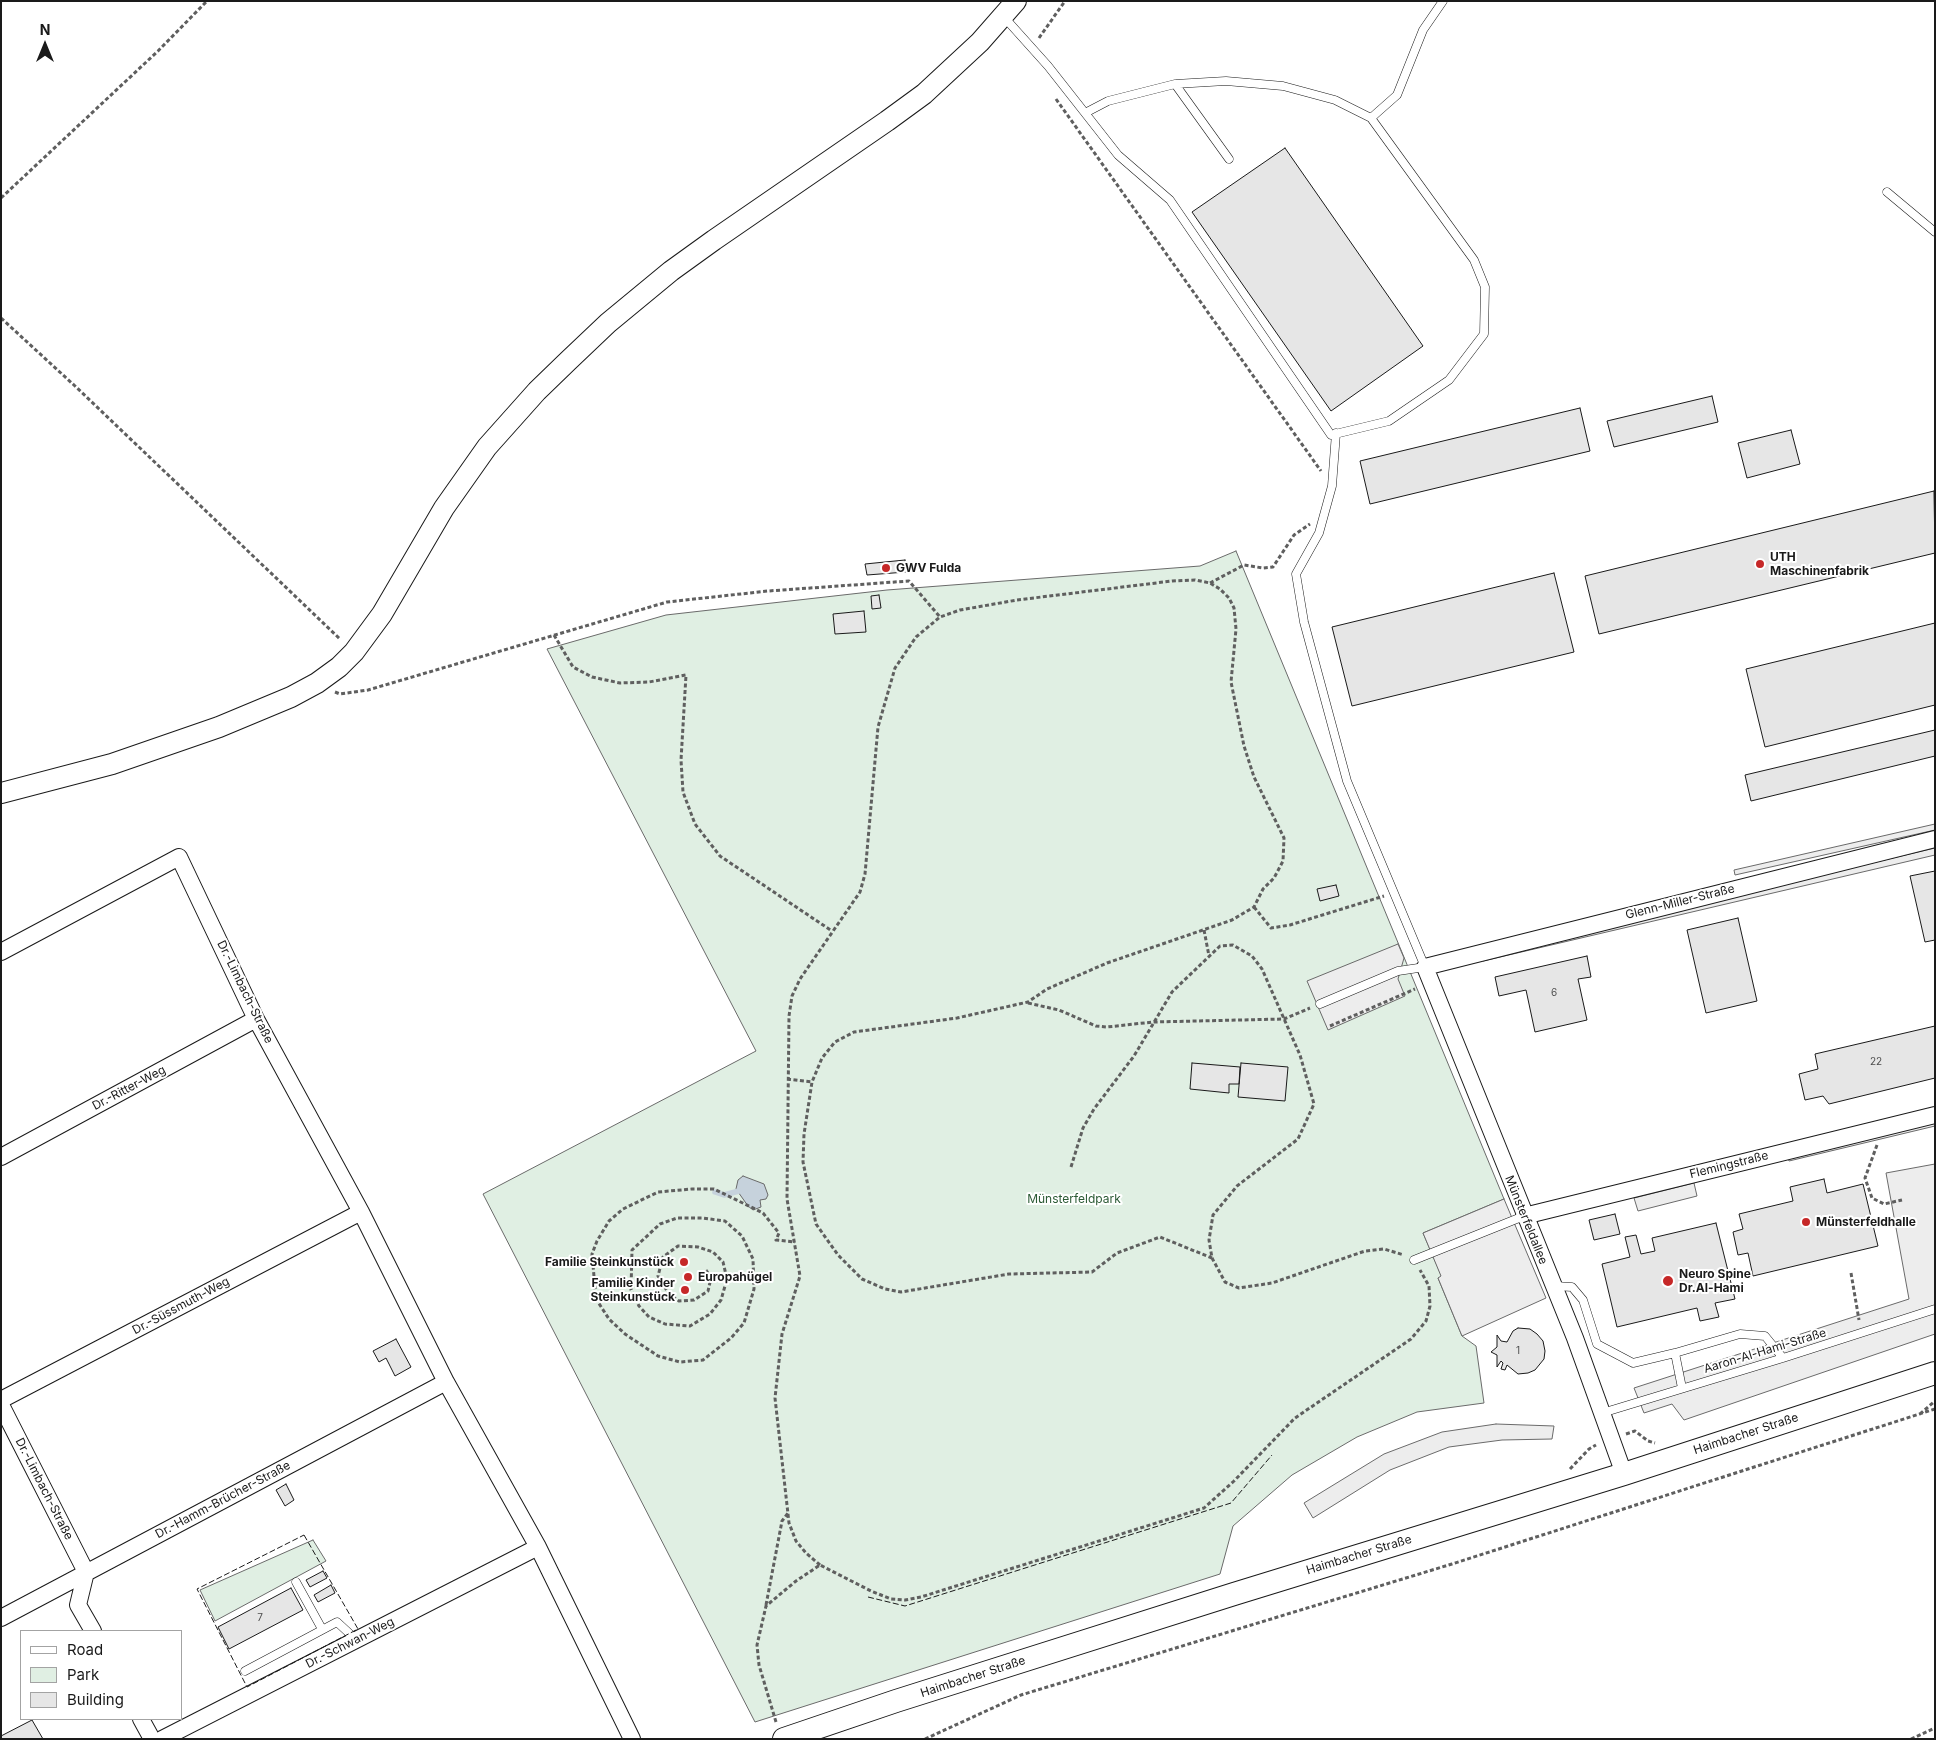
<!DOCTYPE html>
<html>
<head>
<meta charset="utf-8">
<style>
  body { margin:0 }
  #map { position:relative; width:1936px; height:1740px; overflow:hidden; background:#fff; font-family:Inter,sans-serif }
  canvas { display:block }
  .frame { position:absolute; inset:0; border:2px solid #1a1a1a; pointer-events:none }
  .legend { position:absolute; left:20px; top:1630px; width:162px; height:90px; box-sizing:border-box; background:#fff; border:1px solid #a3a3a3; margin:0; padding:6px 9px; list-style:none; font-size:15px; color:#1a1a1a }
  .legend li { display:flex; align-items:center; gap:10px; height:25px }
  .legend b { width:25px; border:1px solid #a3a3a3 }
  .north { position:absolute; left:20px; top:20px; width:50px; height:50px; -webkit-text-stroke:4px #fff; paint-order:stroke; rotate:0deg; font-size:14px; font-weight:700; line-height:20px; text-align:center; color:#1a1a1a }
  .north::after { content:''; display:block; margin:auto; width:18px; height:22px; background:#1a1a1a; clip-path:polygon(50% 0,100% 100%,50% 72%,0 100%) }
</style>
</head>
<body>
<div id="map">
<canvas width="1936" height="1740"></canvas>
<div class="frame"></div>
<ul class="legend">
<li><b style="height:6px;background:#fff"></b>Road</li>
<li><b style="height:14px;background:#e0efe3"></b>Park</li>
<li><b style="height:14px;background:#e6e6e6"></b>Building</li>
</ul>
<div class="north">N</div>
</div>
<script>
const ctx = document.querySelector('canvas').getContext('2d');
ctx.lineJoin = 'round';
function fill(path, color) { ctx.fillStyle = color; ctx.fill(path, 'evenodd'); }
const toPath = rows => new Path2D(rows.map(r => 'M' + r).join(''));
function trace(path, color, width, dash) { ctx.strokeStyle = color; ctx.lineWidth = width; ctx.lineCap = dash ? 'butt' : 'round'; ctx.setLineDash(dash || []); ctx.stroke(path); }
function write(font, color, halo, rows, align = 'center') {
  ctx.font = font + ' Inter,sans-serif'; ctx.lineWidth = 4; ctx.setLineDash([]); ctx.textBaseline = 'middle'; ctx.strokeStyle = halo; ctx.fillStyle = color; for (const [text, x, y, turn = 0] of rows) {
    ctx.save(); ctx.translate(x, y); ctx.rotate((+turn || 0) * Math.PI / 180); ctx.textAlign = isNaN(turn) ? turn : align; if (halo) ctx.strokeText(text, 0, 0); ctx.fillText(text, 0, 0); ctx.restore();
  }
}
const green = toPath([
  [1236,551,1504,1199,1423,1233,1442,1277,1438,1278,1462,1336,1476,1346,1484,1403,1417,1412,1357,1437,1292,1475,1233,1526,1220,1574,755,1722,483,1194,756,1051,547,649,666,615,887,590,1200,566,1236,551],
  [313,1540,326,1561,215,1621,200,1590,313,1540]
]);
fill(green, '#e0efe3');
trace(green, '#6a6a6a', 1);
const parking = toPath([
  [1935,824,1935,830,1735,875,1734,870,1935,824],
  [1935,848,1935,855,1483,961,1482,955,1935,848],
  [1398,944,1404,958,1398,979,1405,996,1328,1030,1307,981,1398,944],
  [1935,1120,1935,1126,1789,1161,1787,1155,1935,1120],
  [1935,1164,1935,1334,1684,1420,1672,1404,1644,1413,1634,1388,1909,1299,1886,1173,1935,1164],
  [1694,1183,1697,1196,1638,1211,1634,1198,1694,1183],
  [1504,1199,1546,1298,1462,1336,1438,1278,1441,1276,1423,1233,1504,1199],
  [1496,1424,1554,1426,1552,1439,1502,1440,1449,1447,1390,1470,1313,1518,1304,1503,1384,1454,1442,1432,1496,1424]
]);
fill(parking, '#ededed');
trace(parking, '#6a6a6a', 1);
const water = toPath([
  [743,1176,764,1184,768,1195,766,1199,760,1200,761,1207,753,1210,748,1206,736,1189,738,1180,743,1176]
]);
fill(water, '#c6d2dc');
trace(water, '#6a6a6a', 1);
trace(toPath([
  [715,1192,724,1195,739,1191]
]), '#c6d2dc', 5.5);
const building = toPath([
  [1285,148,1423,346,1331,411,1192,212,1285,148],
  [1712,396,1718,422,1614,447,1607,421,1712,396],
  [1580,408,1590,451,1370,504,1360,461,1580,408],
  [1791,430,1800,464,1747,478,1738,443,1791,430],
  [1934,491,1935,553,1599,634,1585,576,1934,491],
  [905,560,906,572,867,575,865,564,905,560],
  [1554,573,1574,652,1352,706,1332,627,1554,573],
  [879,595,881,608,872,609,871,596,879,595],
  [864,611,866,632,835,634,833,614,864,611],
  [1935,623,1935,705,1765,747,1746,669,1935,623],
  [1935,730,1935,756,1751,801,1745,775,1935,730],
  [1935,871,1935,940,1925,942,1910,876,1935,871],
  [1336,885,1339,896,1320,901,1317,889,1336,885],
  [1738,918,1757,1001,1706,1013,1687,930,1738,918],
  [1587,956,1591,977,1578,979,1587,1020,1535,1032,1526,990,1499,996,1495,977,1587,956],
  [1935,1026,1935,1078,1829,1104,1823,1096,1805,1100,1799,1074,1818,1069,1815,1054,1935,1026],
  [1192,1063,1240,1067,1239,1084,1229,1084,1229,1093,1190,1089,1192,1063],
  [1241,1063,1288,1067,1285,1101,1238,1097,1241,1063],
  [1824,1179,1827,1193,1863,1184,1878,1246,1753,1276,1748,1253,1738,1255,1733,1232,1743,1229,1739,1214,1793,1201,1790,1187,1824,1179],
  [1615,1214,1620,1234,1594,1240,1589,1220,1615,1214],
  [1716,1223,1735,1299,1715,1303,1719,1317,1700,1321,1697,1308,1617,1327,1602,1264,1630,1257,1625,1237,1636,1235,1641,1254,1655,1251,1652,1238,1716,1223],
  [1518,1328,1530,1329,1537,1334,1543,1341,1545,1351,1544,1359,1535,1370,1528,1373,1518,1374,1507,1365,1505,1370,1501,1369,1503,1363,1501,1361,1497,1367,1497,1355,1491,1352,1497,1347,1497,1335,1501,1341,1507,1342,1513,1331,1518,1328],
  [396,1339,411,1367,395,1376,386,1358,379,1362,373,1351,396,1339],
  [286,1484,294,1500,285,1506,276,1490,286,1484],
  [323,1571,327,1578,310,1587,306,1580,323,1571],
  [331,1585,335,1593,318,1602,314,1595,331,1585],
  [291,1588,303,1610,229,1649,218,1627,291,1588],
  [32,1720,43,1739,1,1739,1,1736,32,1720]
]);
fill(building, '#e6e6e6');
trace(building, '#1a1a1a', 1);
const service = toPath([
  [1004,17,1048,66,1085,113,1108,101,1175,84,1226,81,1283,86,1335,100,1371,118,1474,260,1485,287,1484,334,1449,380,1389,421,1331,435,1170,200,1118,155,1085,113],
  [1175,84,1229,159],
  [1371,118,1397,95,1423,30,1443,1],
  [1887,192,1935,232],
  [1320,1004,1398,971,1425,967,1347,781,1304,622,1296,574,1319,533,1332,486,1336,433],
  [1414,1260,1524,1216],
  [1554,1286,1572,1287,1583,1300,1597,1344,1633,1363,1675,1353],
  [1682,1388,1675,1353,1740,1334,1765,1336,1783,1358],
  [1602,1413,1783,1358,1935,1309],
  [296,1582,322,1629],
  [245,1671,337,1622,350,1634,354,1641]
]);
const minor = toPath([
  [1,952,179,857,256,1019,361,1212,446,1382,538,1547,632,1739],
  [1,1157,256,1019],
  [1524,1216,1935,1115],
  [1,1400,361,1212],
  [1,1405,86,1572],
  [1624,1474,1575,1338,1425,967,1935,839],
  [86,1572,78,1605,93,1631],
  [1,1618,446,1382],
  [141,1719,152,1739],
  [162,1739,538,1547]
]);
const tertiary = toPath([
  [1,793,112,764,219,727,291,697,317,683,339,667,354,652,382,614,444,508,487,447,537,391,568,361,608,323,671,271,714,240,887,121,924,94,980,42,1016,1]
]);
const secondary = toPath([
  [784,1739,896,1701,1234,1594,1624,1474,1935,1373]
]);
trace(service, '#1a1a1a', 9);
trace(minor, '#1a1a1a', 18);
trace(tertiary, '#1a1a1a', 22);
trace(secondary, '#1a1a1a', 24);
trace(toPath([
  [1039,38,1065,1],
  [1056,99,1321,471],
  [1,198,158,51,207,1],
  [1,318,75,386,340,639],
  [1210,583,1244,565,1263,568,1273,567,1294,535,1310,524],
  [554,635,573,667,592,677,620,683,649,682,686,675,681,760,683,792,695,824,720,856,832,931],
  [335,692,340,694,368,690,667,602,768,591,909,581,940,617],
  [1254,907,1271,928,1290,925,1384,896],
  [1204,930,1209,956],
  [1028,1003,1059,1010,1096,1026,1107,1027,1153,1022,1284,1019,1310,1008],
  [1330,1026,1415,989],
  [787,1079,812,1082],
  [1877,1145,1865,1178,1872,1198,1884,1204,1902,1200],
  [1071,1167,1083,1128,1094,1109,1134,1056,1172,992,1220,946,1233,945,1252,956,1262,969,1300,1055,1314,1104,1298,1139,1237,1186,1213,1215,1209,1240,1212,1258,1225,1282,1239,1288,1272,1283,1365,1251,1384,1249,1404,1255],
  [706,1270,711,1278,708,1291,694,1300,679,1301,669,1294,658,1276,663,1257,678,1246,698,1247,713,1252,723,1262,727,1279,721,1300,710,1314,690,1326,665,1324,649,1317,639,1306,631,1290,632,1250,660,1224,677,1218,702,1218,725,1221,742,1236,753,1259,754,1289,744,1323,731,1338,703,1360,680,1362,658,1356,625,1334,609,1319,596,1299,592,1254,597,1241,609,1221,623,1209,658,1192,692,1189,714,1189,755,1209,763,1213,779,1233,776,1240,795,1242],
  [1851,1273,1859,1320],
  [1920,1414,1935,1401],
  [1626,1434,1635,1431,1648,1441,1655,1443],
  [1570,1469,1589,1449,1596,1445],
  [820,1565,806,1553,796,1541,789,1523,775,1398,782,1334,800,1276,787,1199,789,1016,792,996,800,979,860,892,865,874,878,727,895,668,916,637,940,617,960,610,1017,600,1172,581,1195,580,1210,583,1220,589,1229,598,1234,608,1236,629,1231,682,1244,746,1254,777,1284,838,1283,861,1274,878,1263,889,1254,907,1232,920,1107,963,1047,989,1028,1002,957,1018,854,1032,835,1042,822,1058,812,1082,804,1134,803,1162,816,1224,838,1255,862,1279,885,1289,901,1292,1009,1274,1092,1272,1117,1253,1160,1237,1212,1258],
  [766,1605,782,1521,788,1513],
  [776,1722,759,1665,757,1645,766,1606,796,1581,820,1565,871,1591,891,1599,905,1600,921,1597,1204,1508,1234,1481,1295,1418,1411,1339,1426,1321,1430,1306,1429,1286,1420,1270],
  [925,1739,1021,1695,1452,1564,1935,1409],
  [1911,1739,1935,1728]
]), '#5f5f5f', 3, [4, 2.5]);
trace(service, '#fff', 8);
trace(minor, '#fff', 16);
trace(tertiary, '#fff', 20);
trace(secondary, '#fff', 22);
trace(toPath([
  [304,1535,358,1629,247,1687,197,1589,304,1535],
  [868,1597,905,1606,1231,1503,1272,1455]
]), '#1a1a1a', 1, [6, 2.5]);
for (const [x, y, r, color] of [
  [1760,564,5,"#c62828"],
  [886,568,5,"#c62828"],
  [1806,1222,5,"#c62828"],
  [684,1262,5,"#c62828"],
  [688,1277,5,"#c62828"],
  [1668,1281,6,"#c62828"],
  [685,1290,5,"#c62828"]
]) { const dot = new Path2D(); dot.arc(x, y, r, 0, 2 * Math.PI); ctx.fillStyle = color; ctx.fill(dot); trace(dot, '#fff', 2); }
write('10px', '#4d4d4d', null, [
  ["6",1554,993],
  ["22",1876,1062],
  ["1",1518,1351],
  ["7",260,1618]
]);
write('bold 12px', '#1a1a1a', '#fff', [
  ["UTH",1770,557],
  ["Maschinenfabrik",1770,571],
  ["GWV Fulda",896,568],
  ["Münsterfeldhalle",1816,1222],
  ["Familie Steinkunstück",674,1262,"right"],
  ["Neuro Spine",1679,1274],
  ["Dr.Al-Hami",1679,1288],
  ["Europahügel",698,1277],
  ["Familie Kinder",675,1283,"right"],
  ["Steinkunstück",675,1297,"right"]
], 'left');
write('12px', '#1a1a1a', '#fff', [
  ["Glenn-Miller-Straße",1680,902,-14],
  ["Dr.-Limbach-Straße",245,992,64],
  ["Dr.-Ritter-Weg",129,1088,-28],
  ["Flemingstraße",1729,1165,-14],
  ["Münsterfeldallee",1526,1220,68],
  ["Dr.-Süssmuth-Weg",181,1306,-28],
  ["Aaron-Al-Hami-Straße",1765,1351,-17],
  ["Haimbacher Straße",1746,1434,-18],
  ["Dr.-Limbach-Straße",44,1489,63],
  ["Dr.-Hamm-Brücher-Straße",223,1500,-28],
  ["Haimbacher Straße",1359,1555,-17],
  ["Dr.-Schwan-Weg",350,1643,-27],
  ["Haimbacher Straße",973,1677,-18]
]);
write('12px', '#2b5a34', '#fff', [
  ["Münsterfeldpark",1074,1199]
]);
</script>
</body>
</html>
